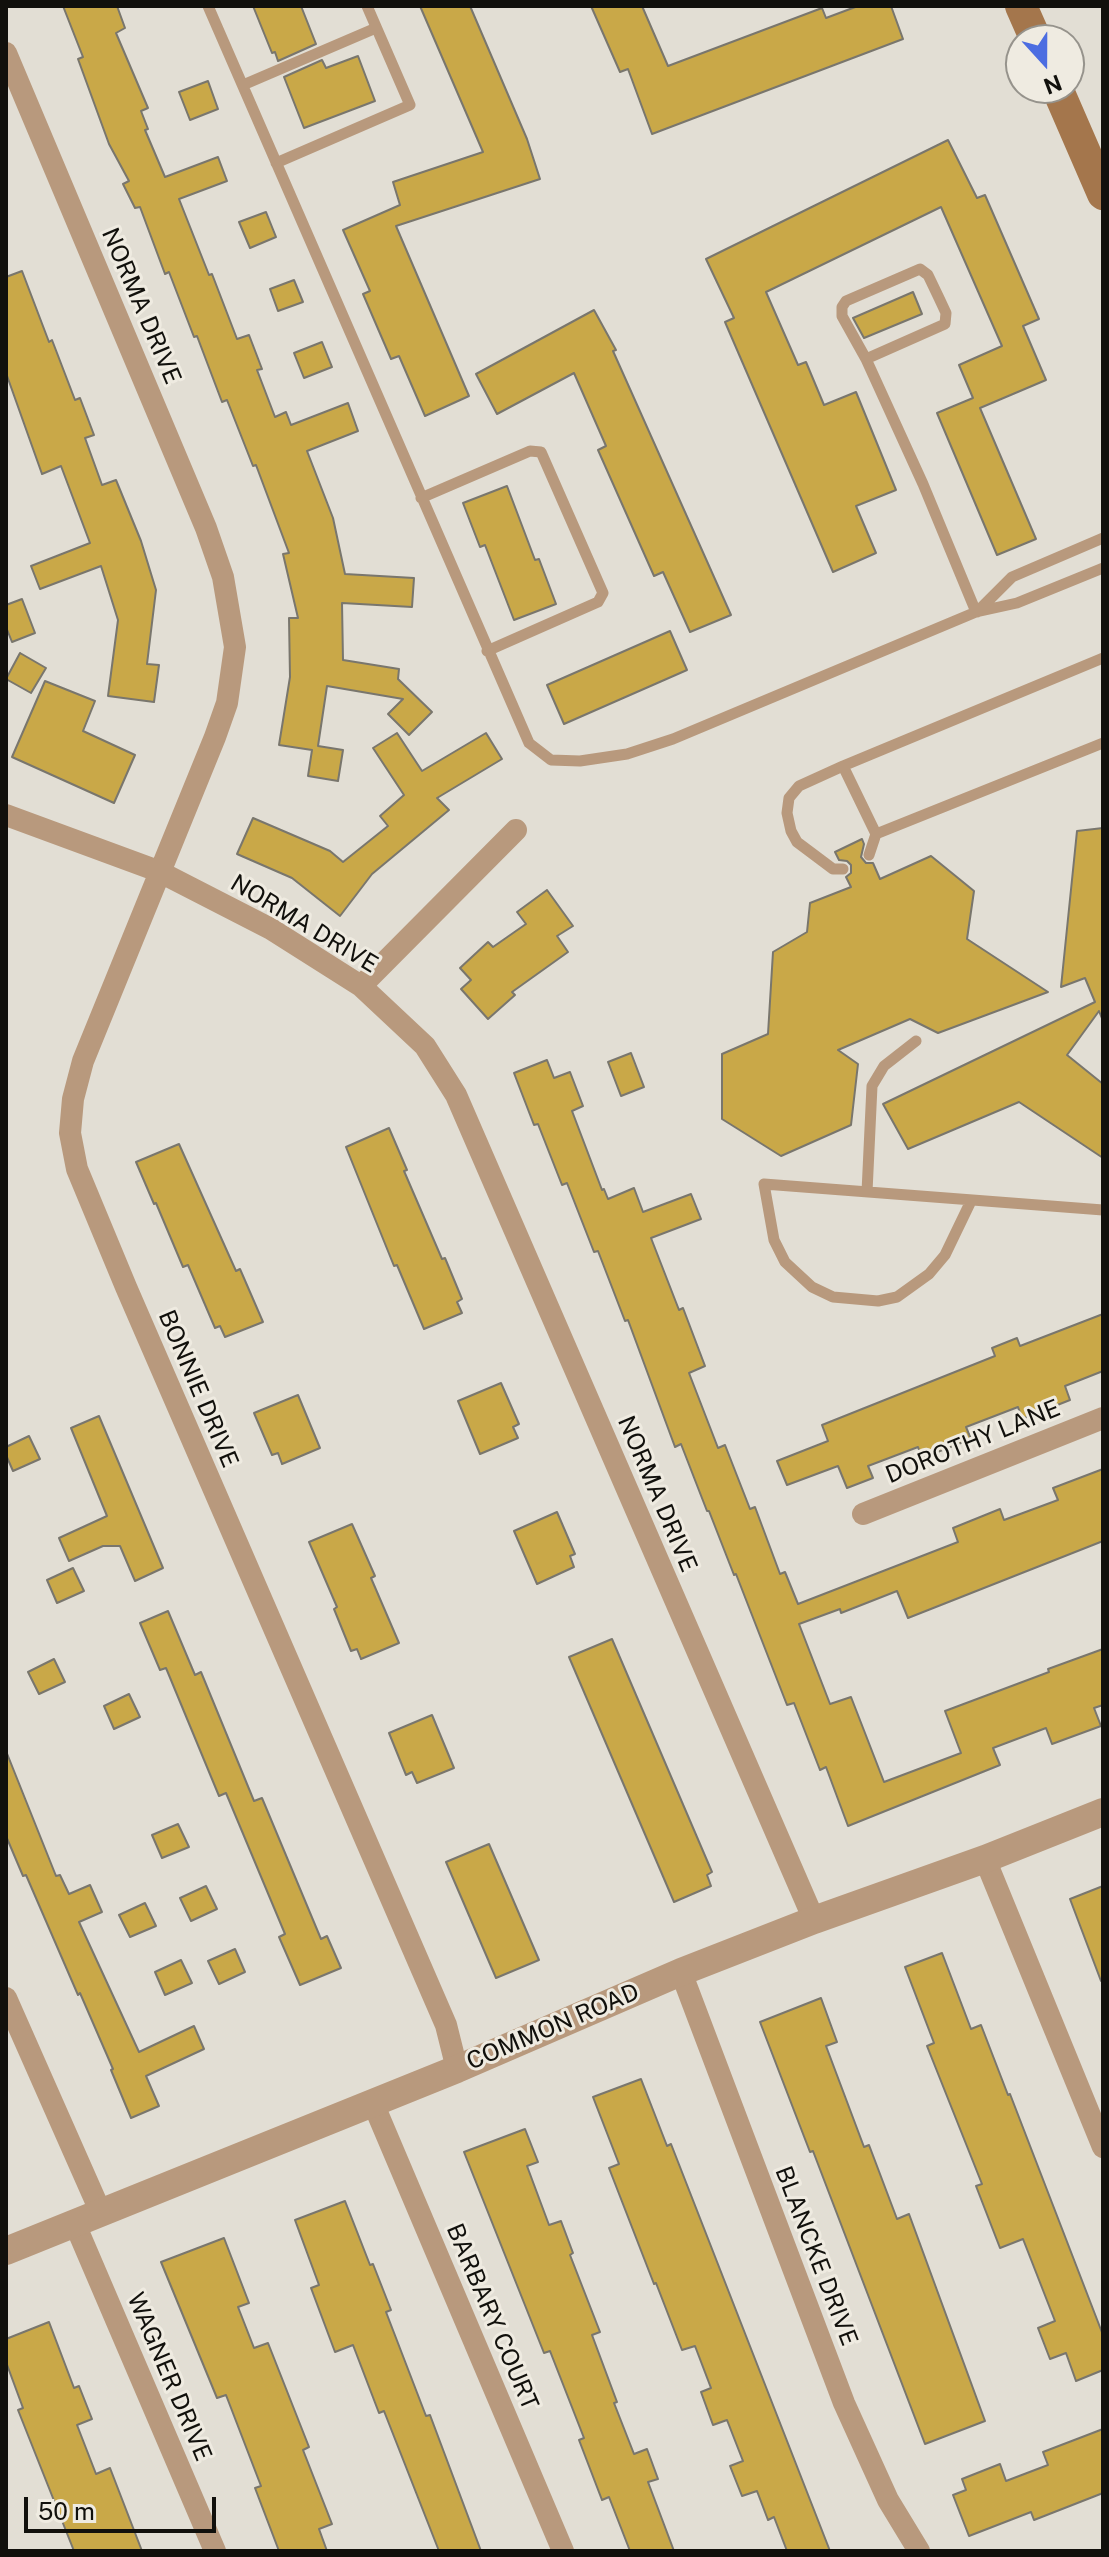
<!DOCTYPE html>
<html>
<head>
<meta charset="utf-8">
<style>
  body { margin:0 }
  #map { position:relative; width:1109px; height:2557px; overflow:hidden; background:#e2ded4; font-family:"Public Sans",sans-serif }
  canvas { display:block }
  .frame { position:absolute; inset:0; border:8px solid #11100c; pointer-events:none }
  .north { position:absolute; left:1005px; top:24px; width:80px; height:80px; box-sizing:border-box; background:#efebe1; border:2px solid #96938c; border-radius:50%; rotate:159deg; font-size:22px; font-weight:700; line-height:32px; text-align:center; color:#11100c }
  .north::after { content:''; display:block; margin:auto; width:28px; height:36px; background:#4c6de1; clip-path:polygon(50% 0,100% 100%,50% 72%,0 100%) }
  .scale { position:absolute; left:24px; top:2497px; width:192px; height:36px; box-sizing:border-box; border:4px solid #11100c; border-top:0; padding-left:10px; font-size:24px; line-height:28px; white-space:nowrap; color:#11100c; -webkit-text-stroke:6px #efebe1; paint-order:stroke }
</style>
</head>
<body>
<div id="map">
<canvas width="1109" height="2557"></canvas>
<div class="frame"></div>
<div class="north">N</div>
<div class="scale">50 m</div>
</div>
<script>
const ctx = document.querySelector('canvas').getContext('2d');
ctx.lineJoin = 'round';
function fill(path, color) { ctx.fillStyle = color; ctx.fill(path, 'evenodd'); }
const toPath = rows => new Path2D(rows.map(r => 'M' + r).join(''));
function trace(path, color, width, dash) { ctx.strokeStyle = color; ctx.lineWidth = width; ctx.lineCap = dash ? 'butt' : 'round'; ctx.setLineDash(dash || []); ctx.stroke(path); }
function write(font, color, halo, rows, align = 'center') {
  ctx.font = font + ' "Public Sans",sans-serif'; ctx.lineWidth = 6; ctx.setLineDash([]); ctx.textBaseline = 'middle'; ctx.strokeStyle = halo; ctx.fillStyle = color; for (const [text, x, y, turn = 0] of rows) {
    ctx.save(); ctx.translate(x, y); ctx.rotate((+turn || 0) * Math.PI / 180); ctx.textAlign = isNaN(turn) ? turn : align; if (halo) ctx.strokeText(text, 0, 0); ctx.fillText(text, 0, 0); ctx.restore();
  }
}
const building = toPath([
  [63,6,117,6,125,28,116,33,148,108,141,111,148,129,145,130,165,177,218,157,227,181,179,199,209,275,212,274,237,339,249,335,262,369,257,370,275,417,286,412,291,425,348,403,358,431,307,451,333,518,345,574,414,578,412,607,342,603,343,660,399,669,398,679,432,712,409,735,388,714,403,699,327,686,318,746,343,750,338,781,308,776,312,750,279,745,290,677,289,618,298,618,283,554,289,553,256,465,253,466,227,400,222,402,197,336,194,337,169,272,165,274,140,207,135,208,123,184,129,181,109,144,78,59,83,57,63,6],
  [253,6,301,6,316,44,278,61,275,52,272,53,253,6],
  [420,6,470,6,527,139,540,179,396,226,469,396,425,416,399,356,391,359,363,294,370,291,343,230,400,205,393,182,483,152,420,6],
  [591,6,642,6,668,66,822,8,826,18,858,6,891,6,903,39,652,134,628,69,620,72,591,6],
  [358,56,375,101,304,128,284,77,322,60,326,68,358,56],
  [208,81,218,109,190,120,179,92,208,81],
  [948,140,977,198,985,195,1039,319,1023,326,1046,380,980,408,1036,539,997,555,937,413,973,398,959,365,1002,346,941,207,766,292,798,365,806,362,824,405,856,392,896,490,856,506,876,553,833,572,725,322,734,318,706,259,948,140],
  [266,212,276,237,250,248,239,222,266,212],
  [22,271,49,342,52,340,75,400,80,398,94,435,85,438,102,485,116,480,141,541,156,590,147,664,159,665,154,702,108,696,118,620,101,566,40,589,31,566,90,543,61,466,42,474,6,373,6,277,22,271],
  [294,280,303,302,278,311,270,289,294,280],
  [913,292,922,314,864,338,853,318,913,292],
  [594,310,616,350,613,351,731,615,690,632,663,572,654,576,598,450,606,446,574,373,497,414,476,374,594,310],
  [322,342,332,367,304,378,294,353,322,342],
  [507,486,535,560,539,559,556,604,514,620,485,545,480,547,463,503,507,486],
  [22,599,35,633,12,642,6,627,6,605,22,599],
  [670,631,687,670,564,724,547,685,670,631],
  [20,653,46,668,31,693,6,679,20,653],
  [45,681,95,701,83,731,135,755,114,803,12,757,45,681],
  [397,733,422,771,486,733,502,759,437,798,449,810,372,874,340,916,292,878,237,854,253,818,330,851,343,862,388,826,380,816,404,795,373,748,397,733],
  [1103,828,1103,1021,1099,1011,1067,1055,1103,1084,1103,1158,1019,1102,908,1149,883,1104,1095,1002,1085,978,1061,987,1077,831,1103,828],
  [862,839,864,844,861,857,866,863,873,863,880,879,931,856,974,891,967,939,1048,992,938,1033,910,1019,838,1050,858,1064,851,1125,781,1156,722,1119,722,1054,768,1034,773,952,807,932,810,903,851,887,846,877,851,873,851,865,847,861,839,860,835,852,862,839],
  [547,890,573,926,557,936,568,952,512,992,515,995,488,1019,461,989,471,980,460,968,488,942,493,947,526,924,517,912,547,890],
  [631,1053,644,1087,621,1096,608,1062,631,1053],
  [547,1060,554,1078,570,1072,583,1106,572,1111,602,1190,604,1189,608,1199,634,1188,643,1212,691,1194,701,1219,651,1238,679,1310,683,1308,705,1366,689,1373,718,1448,725,1445,750,1509,755,1507,780,1574,785,1572,798,1604,958,1542,953,1528,1000,1509,1004,1520,1058,1500,1053,1488,1103,1469,1103,1541,908,1618,897,1591,841,1613,840,1609,799,1624,830,1704,851,1697,884,1782,961,1753,945,1711,1049,1672,1048,1669,1103,1649,1103,1705,1094,1708,1101,1726,1052,1744,1046,1728,993,1748,1000,1765,848,1826,826,1767,820,1770,794,1703,787,1705,736,1574,734,1575,709,1511,707,1511,681,1444,675,1447,628,1320,625,1321,598,1251,594,1252,567,1183,562,1185,538,1124,534,1125,514,1073,547,1060],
  [389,1128,407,1170,404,1171,442,1259,445,1258,462,1299,457,1302,462,1313,424,1329,397,1265,394,1266,346,1147,389,1128],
  [179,1144,236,1271,240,1269,263,1322,225,1337,220,1326,215,1328,188,1265,183,1267,156,1203,154,1204,136,1162,179,1144],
  [1103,1314,1103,1371,1065,1386,1070,1400,1022,1419,1018,1407,966,1427,971,1439,922,1458,918,1447,868,1466,873,1478,847,1488,838,1466,787,1485,777,1461,828,1441,822,1425,995,1356,992,1348,1017,1338,1020,1346,1103,1314],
  [501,1383,519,1424,513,1427,518,1438,480,1454,458,1401,501,1383],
  [298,1395,320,1448,282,1464,278,1453,272,1455,254,1413,298,1395],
  [99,1416,163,1568,135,1581,120,1546,103,1546,69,1561,59,1538,107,1516,71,1428,99,1416],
  [29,1436,40,1459,13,1471,6,1455,6,1447,29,1436],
  [557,1512,575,1554,570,1556,574,1567,537,1584,514,1531,557,1512],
  [352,1524,375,1576,371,1578,399,1643,361,1659,357,1649,351,1651,334,1609,337,1607,309,1542,352,1524],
  [73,1568,84,1591,57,1603,47,1580,73,1568],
  [168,1611,195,1675,201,1672,254,1801,262,1798,321,1939,327,1936,341,1968,300,1985,279,1937,285,1934,226,1793,219,1796,166,1668,160,1670,140,1623,168,1611],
  [612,1639,712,1872,707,1875,711,1886,674,1902,569,1657,612,1639],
  [54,1659,65,1682,39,1694,28,1672,54,1659],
  [129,1694,140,1717,114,1729,104,1706,129,1694],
  [432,1715,454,1768,417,1783,412,1772,406,1775,389,1733,432,1715],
  [6,1751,56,1876,60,1875,69,1894,90,1885,102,1912,79,1922,139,2052,194,2026,204,2049,146,2076,159,2106,131,2118,111,2070,113,2069,80,1993,78,1995,26,1875,23,1876,6,1836,6,1751],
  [178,1824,189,1847,162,1858,152,1835,178,1824],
  [489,1844,539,1960,496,1978,446,1862,489,1844],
  [206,1886,217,1909,191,1921,180,1898,206,1886],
  [1103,1886,1103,1981,1101,1981,1070,1899,1103,1886],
  [145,1903,156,1926,130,1937,119,1915,145,1903],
  [235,1949,245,1972,219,1984,208,1961,235,1949],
  [942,1953,971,2029,981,2025,1008,2095,1010,2094,1103,2335,1103,2370,1076,2381,1066,2353,1050,2359,1038,2328,1055,2321,1023,2239,1000,2248,976,2186,982,2184,927,2046,934,2043,905,1967,942,1953],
  [181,1960,192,1983,165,1995,155,1972,181,1960],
  [821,1998,837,2042,826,2046,864,2147,869,2145,897,2219,909,2214,985,2421,925,2444,813,2151,810,2152,760,2022,821,1998],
  [641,2079,667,2146,671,2144,830,2551,787,2551,774,2517,768,2520,757,2491,742,2496,730,2466,743,2461,727,2420,713,2425,701,2392,711,2388,695,2346,682,2350,656,2283,654,2284,609,2168,619,2164,593,2097,641,2079],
  [525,2129,538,2162,527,2166,549,2225,561,2221,573,2253,570,2255,600,2332,592,2335,617,2402,614,2403,634,2454,647,2449,658,2479,648,2482,674,2551,630,2551,609,2497,602,2500,579,2440,584,2438,550,2351,544,2353,464,2152,525,2129],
  [345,2201,370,2265,373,2264,391,2310,386,2312,426,2416,430,2415,481,2551,439,2551,384,2411,379,2413,353,2345,335,2352,311,2288,319,2285,295,2220,345,2201],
  [224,2238,249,2303,238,2307,254,2348,268,2343,309,2447,303,2450,332,2524,319,2529,327,2551,279,2551,255,2488,261,2486,226,2395,217,2398,161,2262,224,2238],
  [49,2322,74,2388,79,2386,92,2419,77,2425,96,2474,110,2468,142,2551,74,2551,18,2410,23,2408,6,2362,6,2339,49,2322],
  [1103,2429,1103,2493,1034,2520,1031,2512,969,2536,953,2495,966,2490,962,2479,1000,2464,1006,2481,1048,2465,1043,2452,1103,2429]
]);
fill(building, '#c9a848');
trace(building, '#79766d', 2);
trace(toPath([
  [208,6,529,743,551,760,580,761,627,754,673,739,976,612,1017,603,1103,568],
  [243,85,376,28],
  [276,163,410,105,367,6],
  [866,359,945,324,946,313,939,298,928,275,920,269,846,301,842,307,842,316,866,359,923,484,976,612],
  [421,498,530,451,541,452,603,593,598,602,487,651],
  [977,612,1012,577,1103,538],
  [1103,658,843,766,876,834,1103,743],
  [869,855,876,834],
  [843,869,833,869,797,842,791,831,787,813,789,798,799,786,843,766],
  [867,1192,872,1086,884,1066,916,1041],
  [971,1201,945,1255,929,1274,897,1297,878,1301,833,1297,812,1287,785,1262,774,1240,764,1184,1103,1210]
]), '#b8997d', 11);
trace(toPath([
  [6,53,206,528,223,577,235,647,227,703,215,737,83,1061,73,1099,70,1133,77,1169,126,1287,446,2025,457,2069],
  [6,815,158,871,271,929,361,986,425,1046,456,1095,814,1920],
  [361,986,516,830],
  [863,1514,1103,1418],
  [985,1859,1103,2147],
  [681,1972,844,2403,888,2500,919,2551],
  [6,1998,101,2213],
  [373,2103,563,2551],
  [75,2224,215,2551]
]), '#b8997d', 22);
trace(toPath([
  [6,2251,457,2069,681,1972,814,1920,985,1859,1103,1812]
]), '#b8997d', 28);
trace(toPath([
  [1021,6,1036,40],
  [1057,88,1103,194]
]), '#a4764c', 32);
write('24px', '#11100c', '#efebe1', [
  ["NORMA DRIVE",141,306,67],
  ["NORMA DRIVE",304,924,31],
  ["BONNIE DRIVE",198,1389,67],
  ["DOROTHY LANE",973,1442,-22],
  ["NORMA DRIVE",657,1494,67],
  ["COMMON ROAD",553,2027,-23],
  ["BLANCKE DRIVE",816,2256,69],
  ["BARBARY COURT",492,2317,67],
  ["WAGNER DRIVE",169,2377,67]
]);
</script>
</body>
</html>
